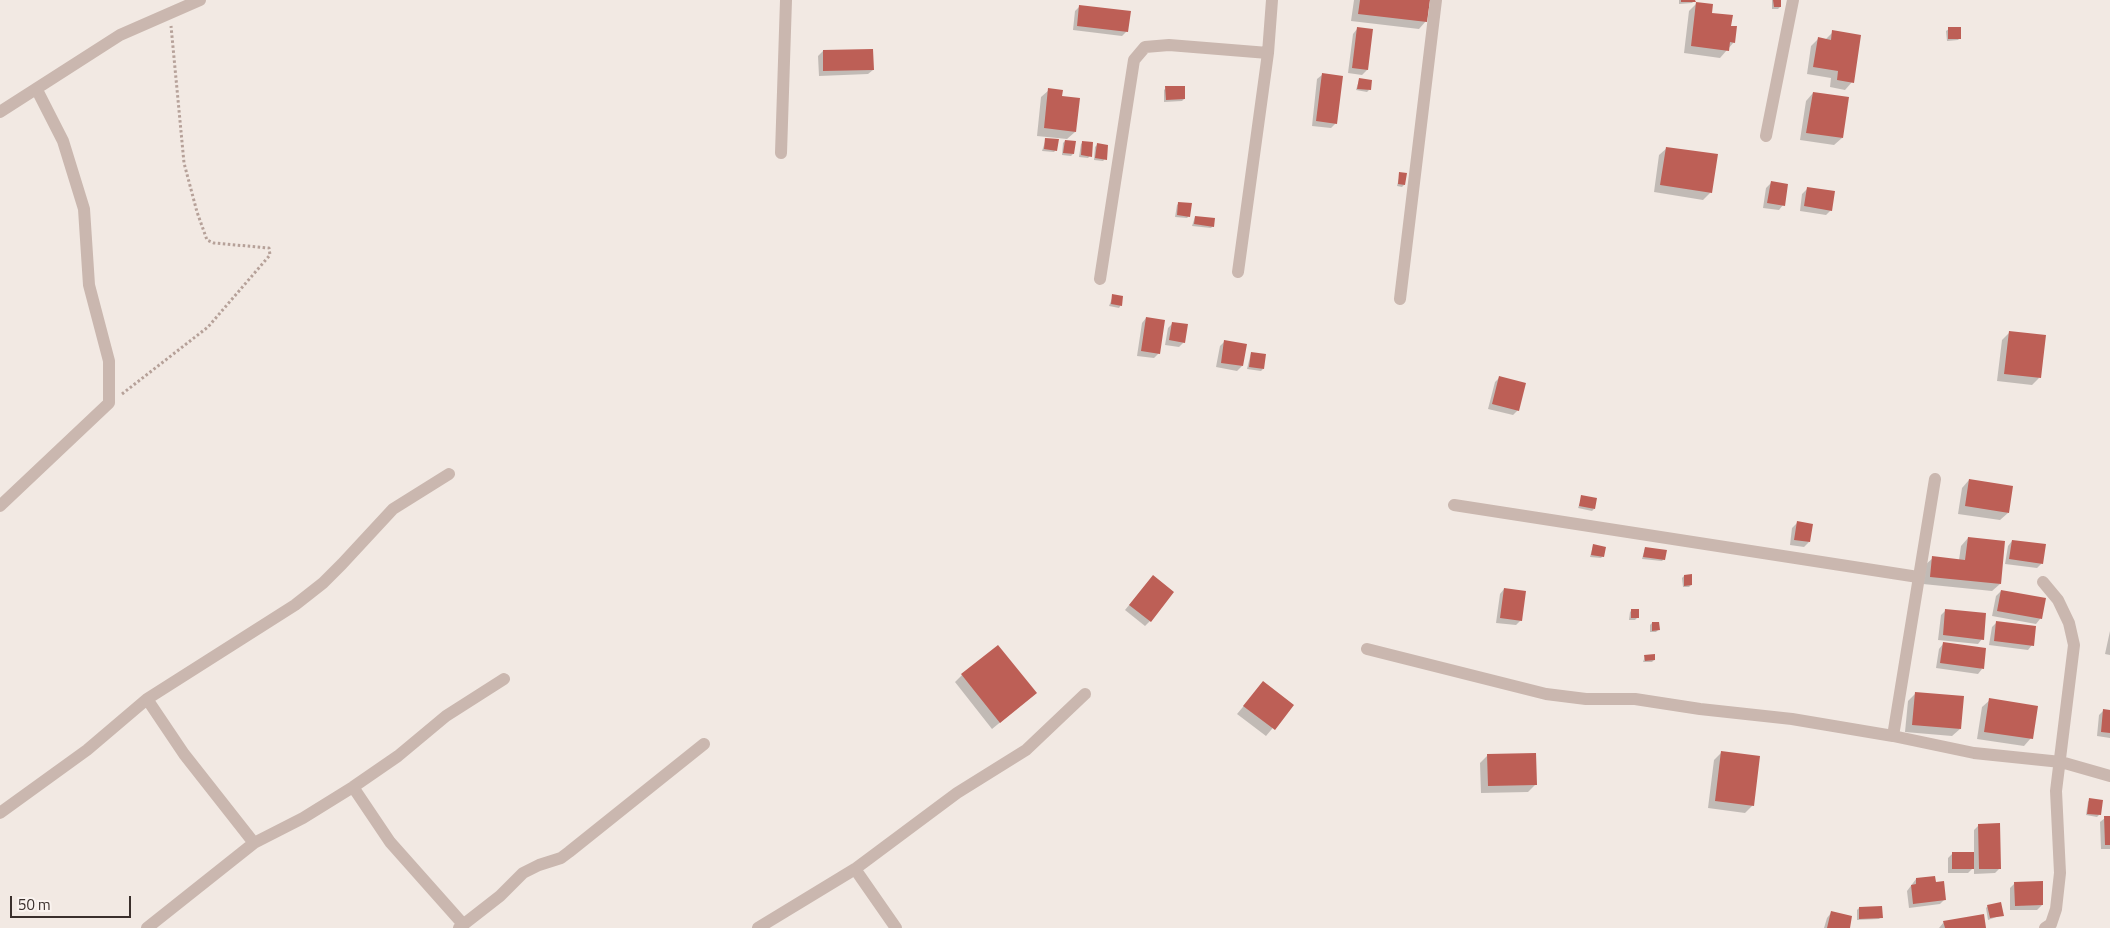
<!DOCTYPE html>
<html>
<head>
<meta charset="utf-8">
<style>
  body { margin:0 }
  #map { position:relative; width:2110px; height:928px; overflow:hidden; background:#f2e9e3; font-family:"Titillium Web",sans-serif }
  canvas { display:block }
  .scale { position:absolute; left:10px; top:896px; width:121px; height:22px; box-sizing:border-box; border:2px solid #3a2f2c; border-top:0; padding-left:6px; font-size:15px; line-height:18px; white-space:nowrap; color:#3a2f2c; -webkit-text-stroke:4px #faf3ef; paint-order:stroke }
</style>
</head>
<body>
<div id="map">
<canvas width="2110" height="928"></canvas>
<div class="scale">50 m</div>
</div>
<script>
const ctx = document.querySelector('canvas').getContext('2d');
ctx.lineJoin = 'round';
function fill(path, color) { ctx.fillStyle = color; ctx.fill(path, 'evenodd'); }
const toPath = rows => new Path2D(rows.map(r => 'M' + r).join(''));
function trace(path, color, width, dash) { ctx.strokeStyle = color; ctx.lineWidth = width; ctx.lineCap = dash ? 'butt' : 'round'; ctx.setLineDash(dash || []); ctx.stroke(path); }
fill(toPath([
  [1354,0,1429,0,1426,21,1419,29,1351,21],
  [1679,0,1694,0,1694,1,1692,3,1679,4],
  [1772,0,1780,0,1780,7,1778,9,1772,9],
  [1697,3,1730,27,1734,42,1720,58,1684,53,1689,11],
  [1080,6,1127,31,1122,36,1073,30,1075,11],
  [1357,29,1367,70,1362,75,1348,73,1353,34],
  [1949,29,1960,38,1958,40,1947,41,1946,31],
  [1833,32,1852,82,1845,90,1830,87,1831,78,1807,74,1811,46,1818,39,1825,40],
  [823,51,873,70,868,74,819,76,818,56],
  [1322,75,1336,123,1331,128,1312,126,1317,79],
  [1359,80,1369,90,1367,92,1356,90],
  [1166,88,1184,99,1182,101,1164,102,1164,90],
  [1049,90,1060,97,1075,132,1067,139,1037,136,1041,97],
  [1813,93,1842,138,1834,145,1800,140,1806,101],
  [1046,139,1056,150,1054,152,1042,151],
  [1065,141,1073,154,1071,156,1062,155,1063,143],
  [1083,142,1090,156,1088,158,1079,157,1081,144],
  [1097,145,1105,159,1103,161,1094,160,1095,147],
  [1667,148,1711,192,1703,200,1654,192,1659,155],
  [1400,174,1404,185,1402,187,1397,186],
  [1771,183,1783,205,1779,210,1763,208,1766,188],
  [1807,189,1831,210,1826,215,1800,211,1802,194],
  [1179,203,1189,216,1187,218,1175,217,1177,205],
  [1195,217,1213,226,1211,228,1192,226],
  [1113,296,1121,305,1119,308,1109,306],
  [1146,318,1159,353,1154,358,1137,356,1142,323],
  [1173,323,1184,342,1179,347,1165,345,1168,328],
  [2010,332,2039,378,2032,385,1997,381,2002,340],
  [1225,341,1242,366,1237,371,1216,367,1220,346],
  [1251,353,1263,369,1261,371,1247,369],
  [1500,377,1518,410,1513,415,1488,409,1495,382],
  [1969,480,2008,513,2000,520,1958,514,1962,488],
  [1582,497,1594,509,1592,511,1578,508],
  [1797,523,1809,542,1804,547,1790,545,1792,528],
  [1968,538,2000,584,1992,591,1923,584,1925,565,1933,558,1959,560,1961,546],
  [2012,541,2042,563,2037,568,2005,564,2008,546],
  [1593,546,1603,556,1601,558,1590,557],
  [1645,548,1664,559,1662,561,1642,559],
  [1684,576,1691,585,1689,587,1683,587,1682,578],
  [1148,582,1150,621,1145,626,1125,610],
  [1504,589,1521,620,1516,625,1496,623,1500,594],
  [2001,591,2044,599,2040,619,2036,624,1992,616,1996,596],
  [1632,610,1637,618,1635,620,1629,620,1630,612],
  [1946,610,1982,639,1978,644,1938,640,1941,615],
  [1997,622,2032,645,2028,650,1989,645,1992,627],
  [1652,623,1658,630,1656,632,1650,632,1650,625],
  [2110,631,2110,655,2105,654],
  [1943,644,1982,669,1978,674,1936,668,1939,649],
  [1645,656,1654,660,1652,662,1643,662],
  [962,675,1036,693,992,729,955,682],
  [1263,683,1292,705,1266,736,1237,714],
  [1916,693,1960,729,1952,736,1905,732,1908,701],
  [1990,700,2031,738,2024,746,1977,739,1982,707],
  [2104,710,2110,711,2110,738,2097,736,2099,715],
  [1722,752,1753,805,1745,813,1708,808,1714,760],
  [1488,755,1536,784,1528,792,1481,793,1480,763],
  [2090,799,2099,815,2097,817,2086,815,2088,802],
  [2110,817,2110,849,2101,849,2100,822,2105,818],
  [1979,825,2000,868,1995,873,1974,874,1974,867,1968,873,1948,873,1948,858,1953,853,1974,854,1974,830],
  [1916,879,1935,883,1945,899,1940,904,1909,908,1907,891],
  [2015,883,2042,905,2037,910,2010,910,2010,888],
  [1988,906,2002,915,1988,920,1986,908],
  [1859,908,1881,917,1879,919,1857,920,1857,910],
  [1831,913,1848,928,1824,928,1827,918],
  [1944,922,1985,928,1939,928]
]), '#0003');
fill(toPath([
  [1360,0,1430,0,1427,22,1358,14],
  [1681,0,1695,0,1696,2,1681,2],
  [1773,0,1781,0,1781,7,1774,7],
  [1696,2,1713,4,1712,13,1733,15,1731,26,1737,26,1735,43,1730,42,1729,51,1691,46],
  [1079,5,1131,11,1128,32,1077,26],
  [1357,27,1373,29,1368,70,1352,68],
  [1948,27,1961,27,1961,39,1948,39],
  [1832,30,1861,35,1854,83,1837,80,1838,71,1813,67,1818,37,1831,40],
  [873,49,874,70,823,71,823,50],
  [1322,73,1343,76,1337,124,1316,121],
  [1359,78,1372,80,1371,90,1357,89],
  [1165,86,1185,86,1185,99,1166,100],
  [1048,88,1063,90,1062,96,1080,98,1076,132,1044,128],
  [1813,92,1849,97,1843,138,1806,133],
  [1045,138,1059,139,1057,151,1044,149],
  [1065,140,1076,141,1074,154,1063,153],
  [1082,141,1093,142,1092,157,1081,155],
  [1097,143,1108,145,1107,160,1095,158],
  [1666,147,1718,154,1712,193,1660,185],
  [1399,172,1407,173,1405,185,1398,184],
  [1771,181,1788,184,1785,206,1767,203],
  [1807,187,1835,191,1832,211,1804,206],
  [1178,202,1192,203,1190,217,1177,215],
  [1195,216,1215,218,1214,227,1194,224],
  [1112,294,1123,296,1122,306,1111,304],
  [1146,317,1165,320,1160,354,1141,351],
  [1172,322,1188,324,1185,343,1169,340],
  [2009,331,2046,335,2041,378,2004,374],
  [1224,340,1247,344,1243,366,1221,363],
  [1251,352,1266,354,1264,369,1249,367],
  [1499,376,1526,383,1519,411,1492,404],
  [1969,479,2013,486,2009,513,1965,506],
  [1581,495,1597,498,1595,509,1579,506],
  [1797,521,1813,524,1810,542,1794,540],
  [1968,537,2005,541,2001,584,1930,577,1932,556,1965,560],
  [2012,540,2046,544,2043,564,2009,559],
  [1593,544,1606,547,1604,557,1591,555],
  [1645,547,1667,550,1665,560,1643,557],
  [1692,574,1692,585,1684,586,1684,575],
  [1153,575,1174,592,1151,622,1129,605],
  [1504,588,1526,591,1522,621,1500,618],
  [2001,590,2046,598,2042,619,1997,611],
  [1631,609,1639,609,1639,618,1631,618],
  [1945,609,1986,613,1984,640,1943,635],
  [1996,621,2036,626,2034,646,1994,641],
  [1652,622,1659,622,1660,630,1652,631],
  [1943,642,1986,648,1984,669,1940,663],
  [998,645,1037,693,1000,723,961,674],
  [1655,654,1655,660,1645,661,1644,655],
  [1263,681,1294,705,1275,730,1243,706],
  [1915,692,1964,696,1961,729,1912,725],
  [1989,698,2038,706,2033,739,1984,732],
  [2103,709,2110,710,2110,733,2101,732],
  [1721,751,1760,756,1754,806,1715,801],
  [1536,753,1537,785,1488,786,1487,754],
  [2089,798,2103,800,2101,815,2087,814],
  [2104,816,2110,816,2110,845,2105,845],
  [2000,823,2001,869,1979,869,1978,824],
  [1952,852,1974,852,1974,869,1952,869],
  [1935,876,1936,882,1944,881,1946,900,1913,904,1911,885,1916,884,1916,878],
  [2043,881,2043,905,2015,906,2014,882],
  [2001,902,2004,916,1990,918,1987,905],
  [1882,906,1883,918,1859,919,1859,907],
  [1831,911,1852,916,1850,928,1827,928],
  [1984,914,1986,928,1945,928,1943,921]
]), '#bd5f56');
trace(toPath([
  [122,394,208,327,270,255,269,248,214,243,207,240,197,212,184,163,171,26]
]), '#b6a199', 3, [2.5, 2.5]);
trace(toPath([
  [0,112,120,35,200,0],
  [1766,136,1793,0],
  [781,153,786,0],
  [1238,272,1268,53,1272,0],
  [1100,279,1134,60,1145,47,1169,45,1268,53],
  [1400,299,1436,0],
  [1454,505,1918,577],
  [0,506,109,403,109,361,89,285,84,209,63,141,37,90],
  [2043,582,2058,600,2069,623,2074,645,2056,791,2060,873,2056,909,2051,924,2045,928],
  [1367,649,1546,694,1586,699,1635,699,1700,709,1792,719,1893,736,1974,753,2061,762,2110,776],
  [147,699,184,754,254,843,303,818,353,787,398,756,446,716,504,679],
  [1893,736,1935,479],
  [353,787,390,842,462,923],
  [0,813,87,750,147,699,295,605,323,583,342,564,393,509,449,474],
  [855,869,896,928],
  [147,928,254,843],
  [459,928,500,896,523,873,539,865,561,858,569,852,704,744],
  [758,928,855,869,957,793,1026,750,1085,694]
]), '#cab7af', 12);
</script>
</body>
</html>
